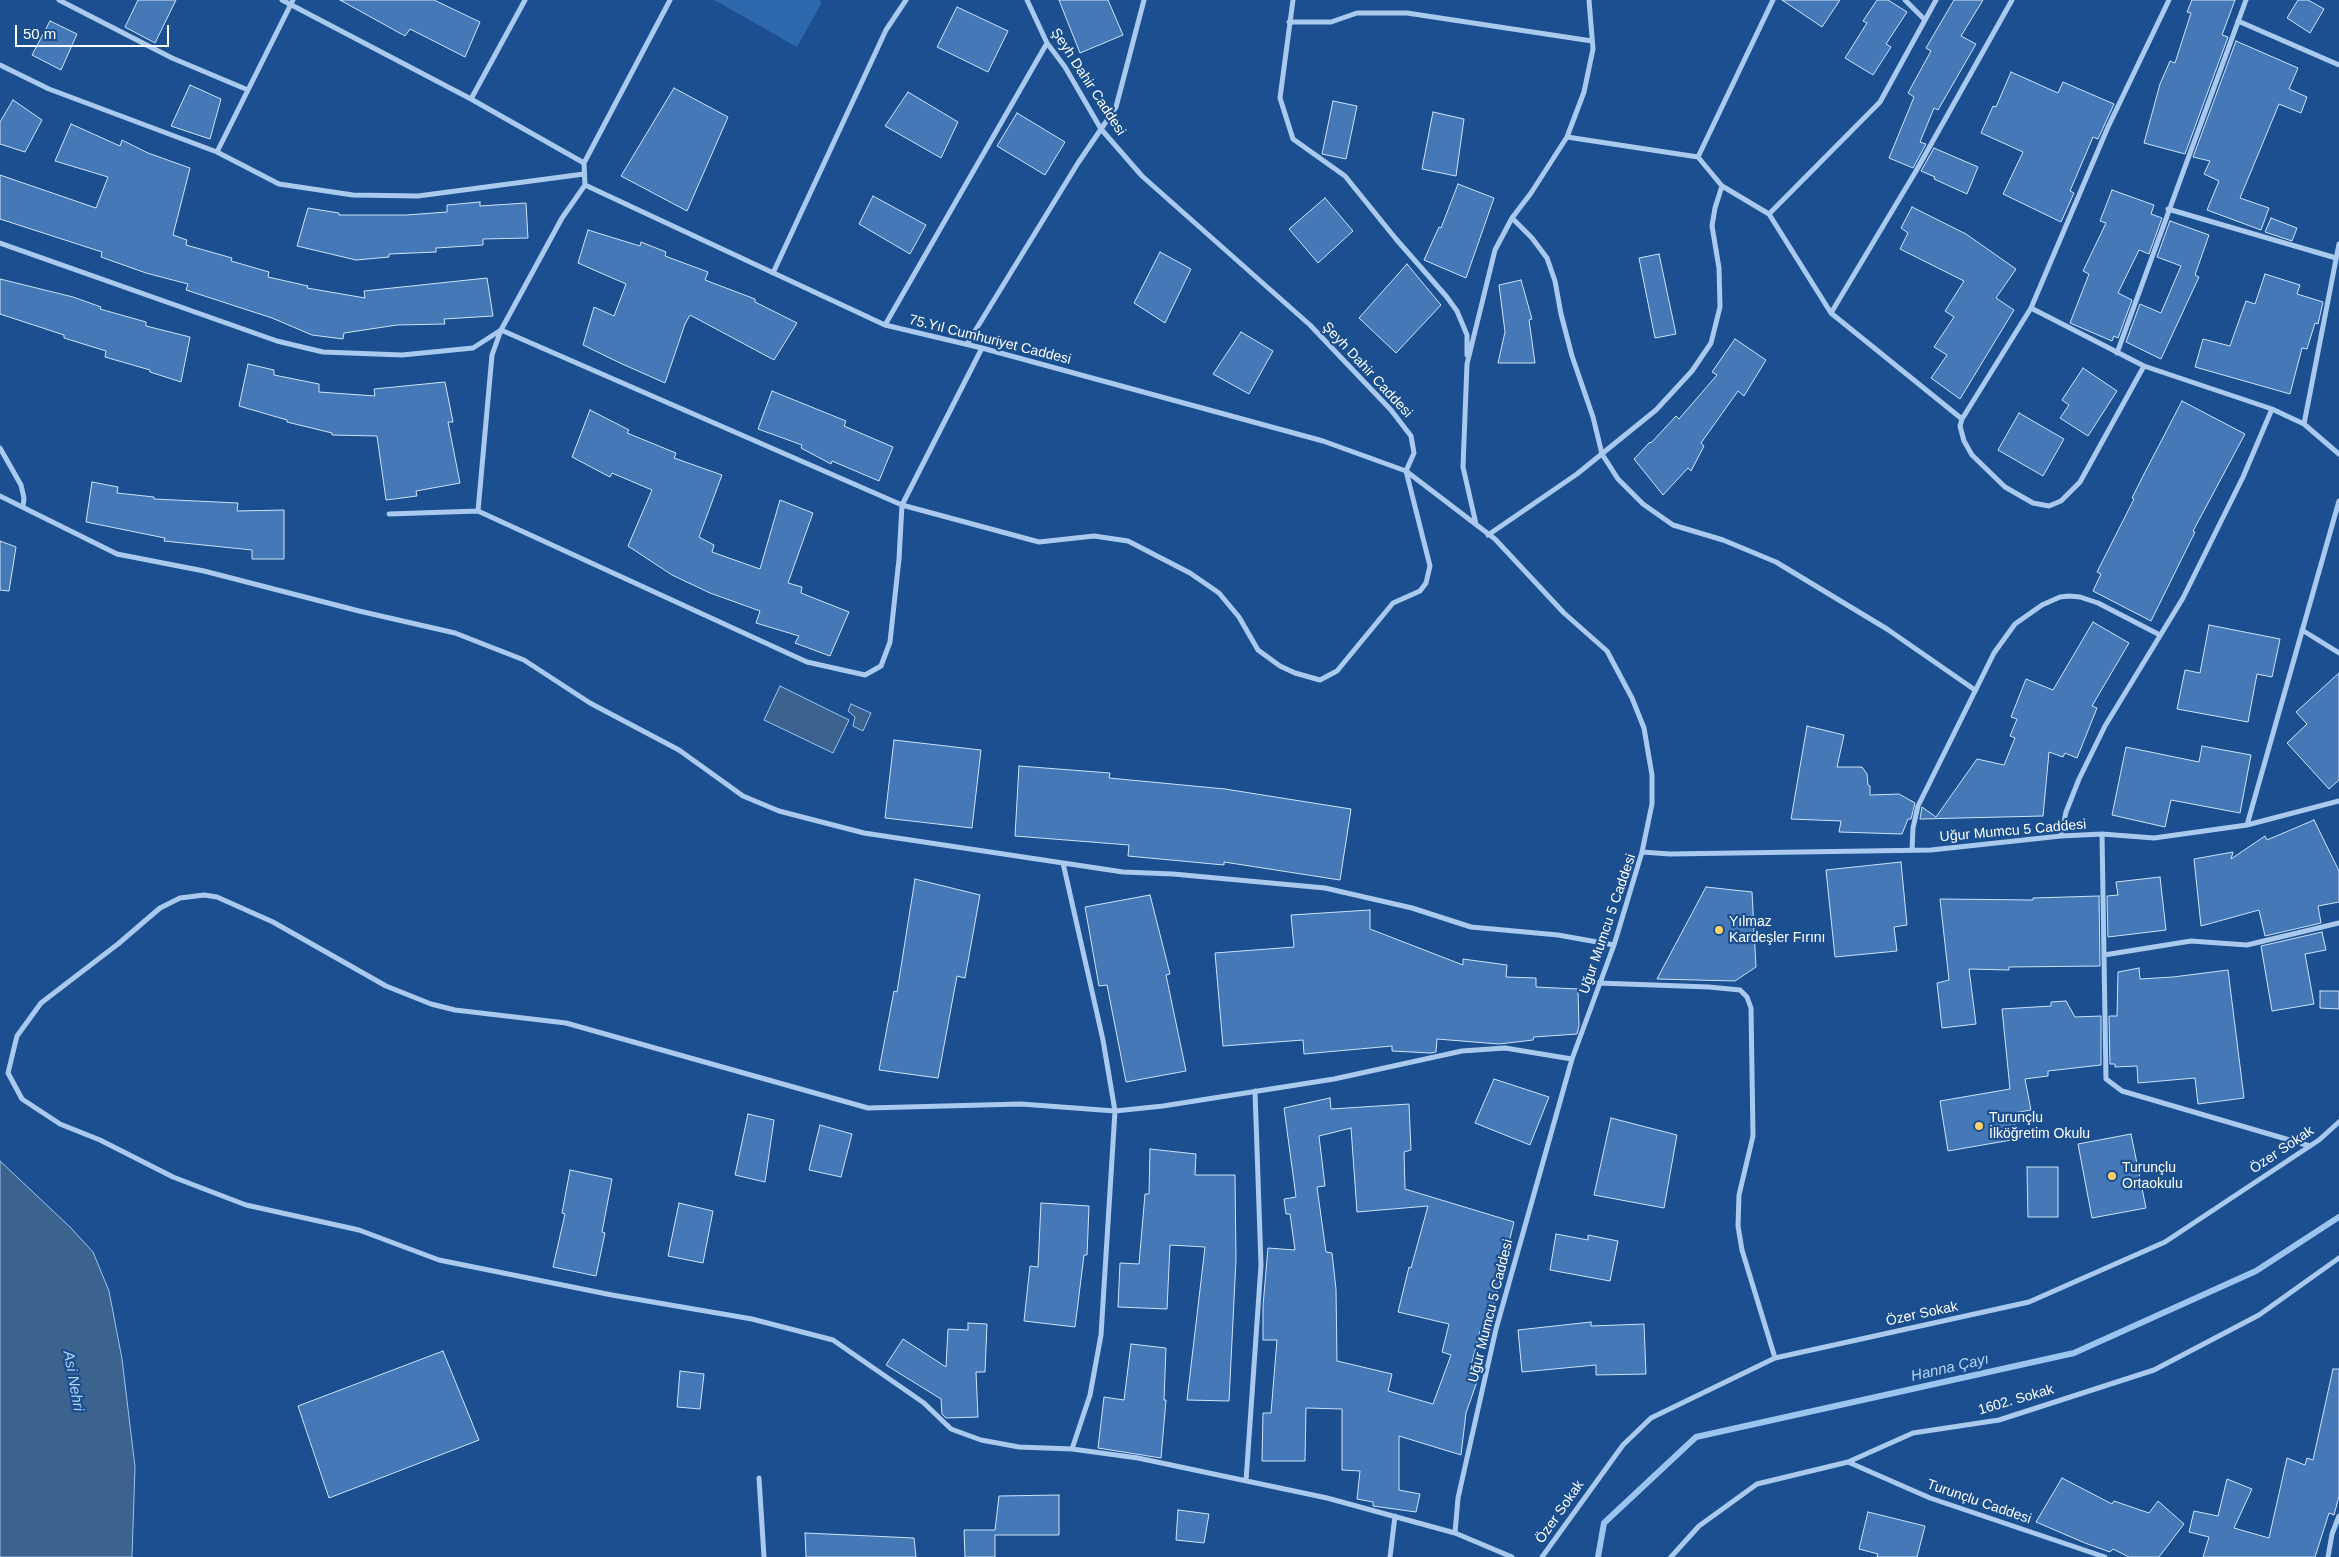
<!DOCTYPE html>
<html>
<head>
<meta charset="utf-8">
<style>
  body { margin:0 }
  #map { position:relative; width:2339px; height:1557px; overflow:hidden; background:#1b4f8f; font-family:Helvetica,sans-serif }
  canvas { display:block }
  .scale { position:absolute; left:15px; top:25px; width:154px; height:22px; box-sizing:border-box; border:2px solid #fff; border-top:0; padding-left:6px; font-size:15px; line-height:18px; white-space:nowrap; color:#fff; -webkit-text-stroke:4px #1b4f8f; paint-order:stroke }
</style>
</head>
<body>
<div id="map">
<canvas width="2339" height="1557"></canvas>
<div class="scale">50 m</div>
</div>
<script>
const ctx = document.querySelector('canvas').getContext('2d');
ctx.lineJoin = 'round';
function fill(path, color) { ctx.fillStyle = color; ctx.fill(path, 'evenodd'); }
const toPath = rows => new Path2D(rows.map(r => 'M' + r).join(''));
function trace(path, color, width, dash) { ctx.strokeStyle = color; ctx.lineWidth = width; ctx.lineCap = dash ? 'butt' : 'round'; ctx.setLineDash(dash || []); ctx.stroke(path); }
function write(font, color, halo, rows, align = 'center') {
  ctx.font = font + ' Helvetica,sans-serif'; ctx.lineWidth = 4.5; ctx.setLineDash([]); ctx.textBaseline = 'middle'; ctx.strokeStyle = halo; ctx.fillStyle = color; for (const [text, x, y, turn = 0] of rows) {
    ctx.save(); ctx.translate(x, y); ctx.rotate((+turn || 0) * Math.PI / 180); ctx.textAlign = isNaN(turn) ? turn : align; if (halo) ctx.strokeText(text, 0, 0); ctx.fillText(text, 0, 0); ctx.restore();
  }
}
fill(toPath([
  [714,0,819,0,822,2,797,47]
]), '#2e69ad');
const water = toPath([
  [780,686,849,720,833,753,764,720,780,686],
  [851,704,871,713,863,731,853,726,855,717,848,711,851,704],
  [0,1161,70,1227,93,1252,109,1291,122,1359,135,1467,132,1557,0,1557,0,1161]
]);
fill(water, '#3c6290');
trace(water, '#9cc4f0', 1);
trace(toPath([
  [1598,1557,1604,1523,1696,1437,2074,1353,2256,1271,2339,1217]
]), '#9cc4f0', 6);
const building = toPath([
  [138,0,176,0,155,43,125,27,138,0],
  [340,0,434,0,480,22,465,57,410,29,405,36,340,0],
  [1059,0,1108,0,1123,35,1080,53,1059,0],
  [1782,0,1840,0,1822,27,1782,0],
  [1877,0,1888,0,1907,12,1886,44,1891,47,1873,75,1845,58,1867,23,1863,21,1877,0],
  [1954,0,1983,0,1961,36,1976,44,1938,110,1934,108,1920,142,1926,144,1913,168,1889,158,1914,97,1908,93,1931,51,1926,48,1954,0],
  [2192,0,2235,0,2222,35,2228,37,2185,154,2144,143,2160,84,2170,61,2175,63,2191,13,2187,12,2192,0],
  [2298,0,2308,0,2324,9,2310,33,2287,18,2298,0],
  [957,7,1008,31,988,72,937,47,957,7],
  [50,21,77,34,61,70,32,55,50,21],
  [2236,41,2298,68,2289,89,2307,97,2301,113,2279,104,2240,198,2269,208,2261,230,2207,210,2219,181,2204,174,2210,161,2193,157,2236,41],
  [2011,72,2058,93,2063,82,2114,104,2098,139,2093,137,2070,191,2074,193,2061,222,2003,194,2023,152,1981,133,1993,106,1996,107,2011,72],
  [190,85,221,99,210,139,171,126,190,85],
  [674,88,728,117,687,211,621,176,674,88],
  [908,92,958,122,941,158,885,126,908,92],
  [13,100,42,120,25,152,0,144,0,122,13,100],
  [1333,101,1357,106,1346,159,1322,154,1333,101],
  [1433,112,1464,119,1456,176,1422,169,1433,112],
  [1017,113,1065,142,1045,175,997,146,1017,113],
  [71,124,120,146,122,140,148,153,190,168,173,235,187,240,186,245,232,258,231,261,269,272,268,277,308,286,307,288,365,298,364,291,487,278,493,316,444,319,445,324,397,325,344,333,343,339,312,335,272,318,186,290,188,284,146,273,101,257,102,252,0,219,0,175,96,208,108,177,55,161,71,124],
  [1934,148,1978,167,1967,194,1934,179,1935,177,1921,171,1934,148],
  [1458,184,1494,198,1466,278,1424,260,1439,227,1441,228,1458,184],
  [2112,190,2154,205,2151,214,2162,218,2149,254,2139,250,2118,293,2132,300,2118,338,2114,336,2112,341,2070,323,2089,274,2083,271,2106,223,2100,221,2112,190],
  [873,196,926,225,910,254,859,224,873,196],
  [1325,198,1353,231,1318,263,1289,229,1325,198],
  [480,202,480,206,526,203,528,238,483,239,483,245,436,248,436,252,389,254,389,257,356,260,297,246,308,208,339,213,339,215,406,215,447,212,447,205,480,202],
  [1912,207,1966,234,2016,269,1996,298,2014,310,1960,399,1931,378,1947,355,1934,347,1954,317,1945,311,1964,281,1900,249,1908,233,1901,228,1912,207],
  [2271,218,2297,228,2292,241,2265,232,2271,218],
  [2170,221,2209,235,2195,275,2199,277,2161,359,2126,342,2140,304,2161,313,2181,266,2157,257,2170,221],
  [588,230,640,246,641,242,666,252,665,256,708,272,705,280,755,299,755,302,797,323,774,360,690,315,685,324,665,383,620,363,583,345,594,307,614,316,626,284,578,263,588,230],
  [1160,252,1191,269,1165,323,1134,303,1160,252],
  [1659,254,1676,334,1655,338,1639,258,1659,254],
  [1407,264,1441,305,1396,353,1359,318,1407,264],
  [2265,274,2300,285,2297,294,2323,302,2318,324,2315,323,2307,349,2302,348,2290,394,2195,367,2203,339,2230,346,2246,301,2255,304,2265,274],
  [0,279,73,297,101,307,100,309,146,322,146,326,190,337,181,382,150,372,150,370,105,357,106,351,64,338,64,335,0,314,0,279],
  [1521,280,1532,319,1529,320,1535,363,1498,363,1505,332,1499,285,1521,280],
  [1241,332,1273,351,1249,394,1213,374,1241,332],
  [1735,339,1766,360,1744,396,1738,391,1701,443,1704,446,1691,471,1688,468,1663,495,1634,459,1650,442,1651,443,1676,416,1679,419,1717,375,1712,372,1735,339],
  [248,364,274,370,274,375,319,384,319,392,375,396,374,389,445,382,453,422,448,422,460,483,416,491,417,496,386,500,377,436,332,435,332,433,287,422,287,420,239,406,248,364],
  [2083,368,2117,391,2088,436,2060,418,2069,405,2062,400,2083,368],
  [772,391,846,421,844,426,893,447,879,481,832,461,831,464,801,448,802,445,758,429,772,391],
  [2182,401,2245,434,2193,531,2195,532,2151,621,2093,591,2101,574,2097,572,2134,499,2132,498,2143,476,2182,401],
  [590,410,629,430,627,433,676,453,674,458,722,475,699,537,714,545,712,552,760,569,780,500,813,513,788,583,802,587,801,593,849,612,830,656,795,643,799,636,756,623,760,611,710,593,672,575,628,546,652,490,612,473,610,477,572,457,590,410],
  [2019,413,2064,439,2043,476,1998,450,2019,413],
  [92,482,118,487,117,493,154,497,154,499,238,503,237,511,284,510,284,559,252,559,252,550,164,541,165,538,86,522,92,482],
  [0,541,16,547,9,591,0,590,0,541],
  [2093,622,2129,643,2092,706,2097,708,2077,758,2065,753,2063,757,2049,752,2043,816,1920,819,1922,807,1936,817,1977,759,2004,765,2015,738,2010,736,2017,719,2011,717,2026,679,2053,690,2093,622],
  [2209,625,2280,639,2272,677,2257,674,2248,722,2177,709,2185,670,2200,673,2209,625],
  [2339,673,2339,780,2329,789,2287,743,2307,724,2296,712,2339,673],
  [1807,726,1844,735,1837,767,1862,767,1867,774,1868,785,1870,786,1870,795,1899,794,1915,803,1911,819,1908,819,1902,834,1839,832,1841,821,1791,819,1807,726],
  [894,740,981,750,972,828,885,818,894,740],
  [2202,746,2251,755,2240,813,2171,800,2165,827,2112,815,2126,747,2199,762,2202,746],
  [1019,766,1110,773,1109,778,1225,789,1351,809,1340,880,1224,862,1224,865,1128,856,1129,845,1015,836,1019,766],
  [2314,820,2339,871,2339,902,2318,906,2321,923,2265,936,2259,910,2201,926,2194,859,2233,852,2231,859,2265,836,2267,840,2314,820],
  [1901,862,1907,925,1894,927,1897,951,1835,957,1826,870,1901,862],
  [2160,877,2166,930,2108,937,2107,896,2118,895,2116,882,2160,877],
  [915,879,980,895,965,978,957,976,938,1078,879,1070,894,991,897,992,915,879],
  [1706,887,1752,892,1756,967,1735,981,1657,979,1706,887],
  [1150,895,1170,974,1166,975,1186,1071,1126,1082,1107,985,1099,986,1085,907,1150,895],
  [2099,896,2100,966,2009,967,2009,970,1969,969,1976,1024,1942,1028,1937,983,1949,980,1940,899,2033,900,2033,898,2099,896],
  [1370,910,1370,929,1463,965,1463,959,1507,965,1506,977,1536,978,1536,987,1578,989,1579,1026,1577,1034,1534,1037,1533,1040,1499,1044,1437,1039,1436,1052,1430,1053,1392,1051,1392,1046,1304,1054,1303,1040,1223,1046,1215,953,1294,947,1291,915,1370,910],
  [2322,932,2326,950,2305,954,2314,1004,2272,1011,2261,946,2322,932],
  [2139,968,2140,979,2173,977,2228,970,2244,1098,2198,1104,2195,1078,2138,1083,2137,1066,2115,1067,2115,1064,2110,1064,2109,1016,2117,1016,2118,972,2139,968],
  [2320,991,2339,991,2339,1009,2320,1008,2320,991],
  [2066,1001,2075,1017,2101,1016,2101,1065,2048,1071,2048,1076,2025,1079,2031,1110,2013,1113,2017,1139,1948,1151,1940,1101,2010,1089,2002,1009,2051,1006,2051,1002,2066,1001],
  [1494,1079,1549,1097,1530,1145,1475,1123,1494,1079],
  [1330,1098,1331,1109,1409,1104,1411,1150,1404,1152,1405,1189,1514,1222,1487,1332,1480,1331,1470,1370,1480,1373,1466,1413,1461,1455,1399,1436,1399,1490,1420,1494,1416,1512,1373,1506,1373,1502,1357,1499,1360,1471,1342,1470,1342,1409,1306,1408,1305,1461,1262,1461,1263,1413,1271,1413,1277,1340,1263,1340,1263,1306,1268,1248,1295,1250,1290,1214,1286,1214,1284,1199,1296,1197,1284,1108,1330,1098],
  [1351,1128,1357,1212,1428,1206,1411,1268,1409,1267,1398,1312,1449,1324,1442,1352,1451,1355,1433,1404,1388,1391,1392,1374,1337,1361,1336,1289,1332,1253,1326,1252,1317,1187,1325,1186,1319,1136,1351,1128],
  [748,1114,774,1120,765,1182,735,1175,748,1114],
  [1611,1118,1677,1135,1664,1208,1594,1195,1611,1118],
  [820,1125,852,1134,841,1177,809,1170,820,1125],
  [2131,1134,2146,1208,2092,1218,2078,1144,2131,1134],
  [1150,1149,1196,1154,1195,1175,1235,1175,1236,1260,1229,1401,1187,1400,1205,1247,1170,1245,1167,1309,1118,1307,1120,1263,1139,1264,1145,1194,1149,1194,1150,1149],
  [2027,1167,2058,1167,2058,1217,2028,1217,2027,1167],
  [570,1170,612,1179,602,1232,605,1233,596,1276,553,1267,565,1214,562,1213,570,1170],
  [679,1203,713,1211,703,1263,668,1256,679,1203],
  [1041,1203,1089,1206,1087,1255,1084,1255,1075,1327,1024,1321,1030,1266,1038,1267,1041,1203],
  [1556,1234,1588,1240,1588,1235,1618,1241,1610,1281,1550,1270,1556,1234],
  [1591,1322,1591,1326,1644,1324,1646,1374,1596,1375,1596,1365,1522,1372,1518,1330,1591,1322],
  [968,1323,987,1324,985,1372,976,1372,978,1417,946,1418,942,1414,941,1399,886,1365,903,1339,946,1367,948,1329,968,1330,968,1323],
  [1131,1344,1166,1348,1164,1400,1166,1400,1161,1458,1098,1448,1104,1397,1124,1400,1131,1344],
  [443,1351,479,1440,329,1498,298,1406,443,1351],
  [2333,1369,2339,1369,2339,1496,2334,1515,2329,1513,2315,1557,2203,1557,2209,1537,2189,1532,2194,1511,2218,1516,2227,1479,2252,1489,2234,1528,2269,1538,2287,1458,2305,1465,2307,1458,2313,1460,2333,1369],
  [680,1371,704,1374,700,1409,677,1407,680,1371],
  [2062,1478,2112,1504,2114,1501,2149,1513,2158,1501,2184,1524,2159,1557,2129,1557,2113,1549,2110,1552,2085,1543,2036,1522,2062,1478],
  [1059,1495,1059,1535,995,1535,995,1557,965,1557,964,1530,995,1530,999,1496,1059,1495],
  [1178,1510,1209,1514,1204,1543,1176,1540,1178,1510],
  [1868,1512,1925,1526,1917,1557,1877,1557,1878,1554,1859,1549,1868,1512],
  [805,1533,914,1538,916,1557,806,1557,805,1533]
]);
fill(building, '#4478b7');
trace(building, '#cfe3fa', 1);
trace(toPath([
  [59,0,172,58,248,90],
  [282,0,471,99,584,163],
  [1027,0,1047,43,1065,67,1101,129,1142,176,1310,325,1391,410,1411,436,1414,453,1406,471],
  [1293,0,1280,98,1293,139,1345,176,1396,239,1446,296,1457,311,1467,335,1467,355],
  [1905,0,1925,20],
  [2238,21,2339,65],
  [1289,22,1331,22,1357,13,1407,13,1592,41],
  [0,65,49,89,217,152,279,184,353,195,418,196,584,174],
  [471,99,525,0],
  [1567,137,1698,157,1722,186,1769,214,1831,313,1962,419],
  [217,152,293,0],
  [1698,157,1773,0],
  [585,185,885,325,982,348,1323,441,1406,471,1495,539,1564,613,1607,651,1632,698,1644,728,1652,775,1652,804,1642,852,1614,945,1572,1059,1496,1329,1458,1498,1455,1533],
  [2168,209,2336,258],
  [1769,214,1880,102,1936,0],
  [1512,218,1532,238,1547,258,1555,281,1561,314,1572,356,1593,417,1602,454,1618,479,1643,504,1673,525,1723,540,1776,562,1887,629,1975,690],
  [0,243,277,341,323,352,402,355,473,348,501,330,902,505,1039,542,1094,536,1128,541,1190,573,1219,593,1239,617,1258,650,1280,666,1295,673,1320,680,1337,671,1393,603,1420,591,1426,583,1430,566,1406,471],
  [773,273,886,30,906,0],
  [2031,308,2144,366,2272,409,2304,424,2339,454],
  [1831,313,1916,171,2012,0],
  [885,325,1047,43],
  [967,344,1078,163,1116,107,1144,0],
  [2117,353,2246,0],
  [2144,366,2080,482,2061,501,2049,506,2033,503,2005,487,1972,455,1964,441,1960,426,1962,419,2031,308,2108,127,2169,0],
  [2304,424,2339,244],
  [0,448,21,485,24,498,23,507],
  [0,496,117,554,204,571,359,611,455,633,524,660,590,703,679,750,743,796,779,811,864,833,1123,872,1173,874,1325,888,1412,908,1471,927,1558,935,1614,945],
  [478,511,492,355,501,330,562,218,585,185,584,163,670,0],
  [389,514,478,511,807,662,865,675,881,666,890,642,899,559,902,505,982,348],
  [1476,524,1463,467,1467,364,1495,250,1512,218,1531,193,1567,137,1584,92,1593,49,1589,0],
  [1488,535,1577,474,1656,410,1692,371,1711,343,1720,307,1719,268,1712,226,1715,208,1722,186],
  [2302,630,2339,653],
  [2247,825,2339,501],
  [2102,834,2106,1079,2122,1091,2310,1146],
  [2061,836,2066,812,2079,779,2105,726,2183,598,2243,477,2272,409],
  [1912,850,1913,828,1918,806,1994,653,2015,624,2042,605,2060,597,2069,596,2080,597,2098,603,2160,635],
  [1642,852,1670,854,1931,850,2061,836,2102,834,2154,838,2247,825,2339,801],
  [1063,863,1103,1040,1115,1111,1021,1104,868,1108,566,1023,455,1010,431,1004,386,986,273,922,217,897,204,895,180,898,160,908,118,944,41,1003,17,1036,8,1073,22,1099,60,1124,100,1140,173,1177,246,1205,359,1230,439,1260,612,1295,752,1319,833,1340,924,1403,951,1429,981,1440,1019,1447,1072,1449,1138,1458,1327,1498,1455,1533,1512,1557],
  [2104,955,2191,941,2247,945,2339,923],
  [1598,983,1709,987,1740,990,1747,997,1751,1008,1753,1136,1739,1195,1738,1226,1742,1250,1775,1358],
  [1072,1449,1090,1395,1101,1335,1115,1111,1163,1106,1334,1079,1462,1051,1505,1048,1572,1059],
  [1848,1462,1930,1498,2105,1557],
  [759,1478,764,1557],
  [1246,1481,1261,1265,1255,1091],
  [1390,1557,1395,1516],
  [1542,1557,1623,1445,1651,1418,1775,1358,2029,1302,2165,1242,2319,1140,2339,1122],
  [1671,1557,1699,1526,1757,1484,1848,1462,1913,1433,1999,1420,2154,1370,2259,1315,2339,1258],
  [2328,1557,2332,1534,2339,1516]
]), '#a9c9ee', 5);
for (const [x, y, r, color] of [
  [1719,930,5,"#ffd166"],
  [1979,1126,5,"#ffd166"],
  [2112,1176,5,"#ffd166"]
]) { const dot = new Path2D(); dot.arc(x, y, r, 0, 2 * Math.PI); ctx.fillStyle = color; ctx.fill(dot); trace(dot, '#1b4f8f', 2); }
write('14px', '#fff', '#1b4f8f', [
  ["Şeyh Dahir Caddesi",1088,82,57],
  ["75.Yıl Cumhuriyet Caddesi",990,340,14],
  ["Şeyh Dahir Caddesi",1367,370,47],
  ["Uğur Mumcu 5 Caddesi",2013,831,-5],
  ["Uğur Mumcu 5 Caddesi",1608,924,-71],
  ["Özer Sokak",2282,1150,-34],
  ["Uğur Mumcu 5 Caddesi",1491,1311,-76],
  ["Özer Sokak",1922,1314,-12],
  ["1602. Sokak",2016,1400,-16],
  ["Turunçlu Caddesi",1979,1502,19],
  ["Özer Sokak",1560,1512,-55]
]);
write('14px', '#fff', '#1b4f8f', [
  ["Yılmaz",1729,922],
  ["Kardeşler Fırını",1729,938],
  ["Turunçlu",1989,1118],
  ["İlköğretim Okulu",1989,1134],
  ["Turunçlu",2122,1168],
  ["Ortaokulu",2122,1184]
], 'left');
write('italic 15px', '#b5d3f5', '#1b4f8f', [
  ["Hanna Çayı",1950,1368,-13],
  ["Asi Nehri",73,1381,80]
]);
</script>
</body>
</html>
